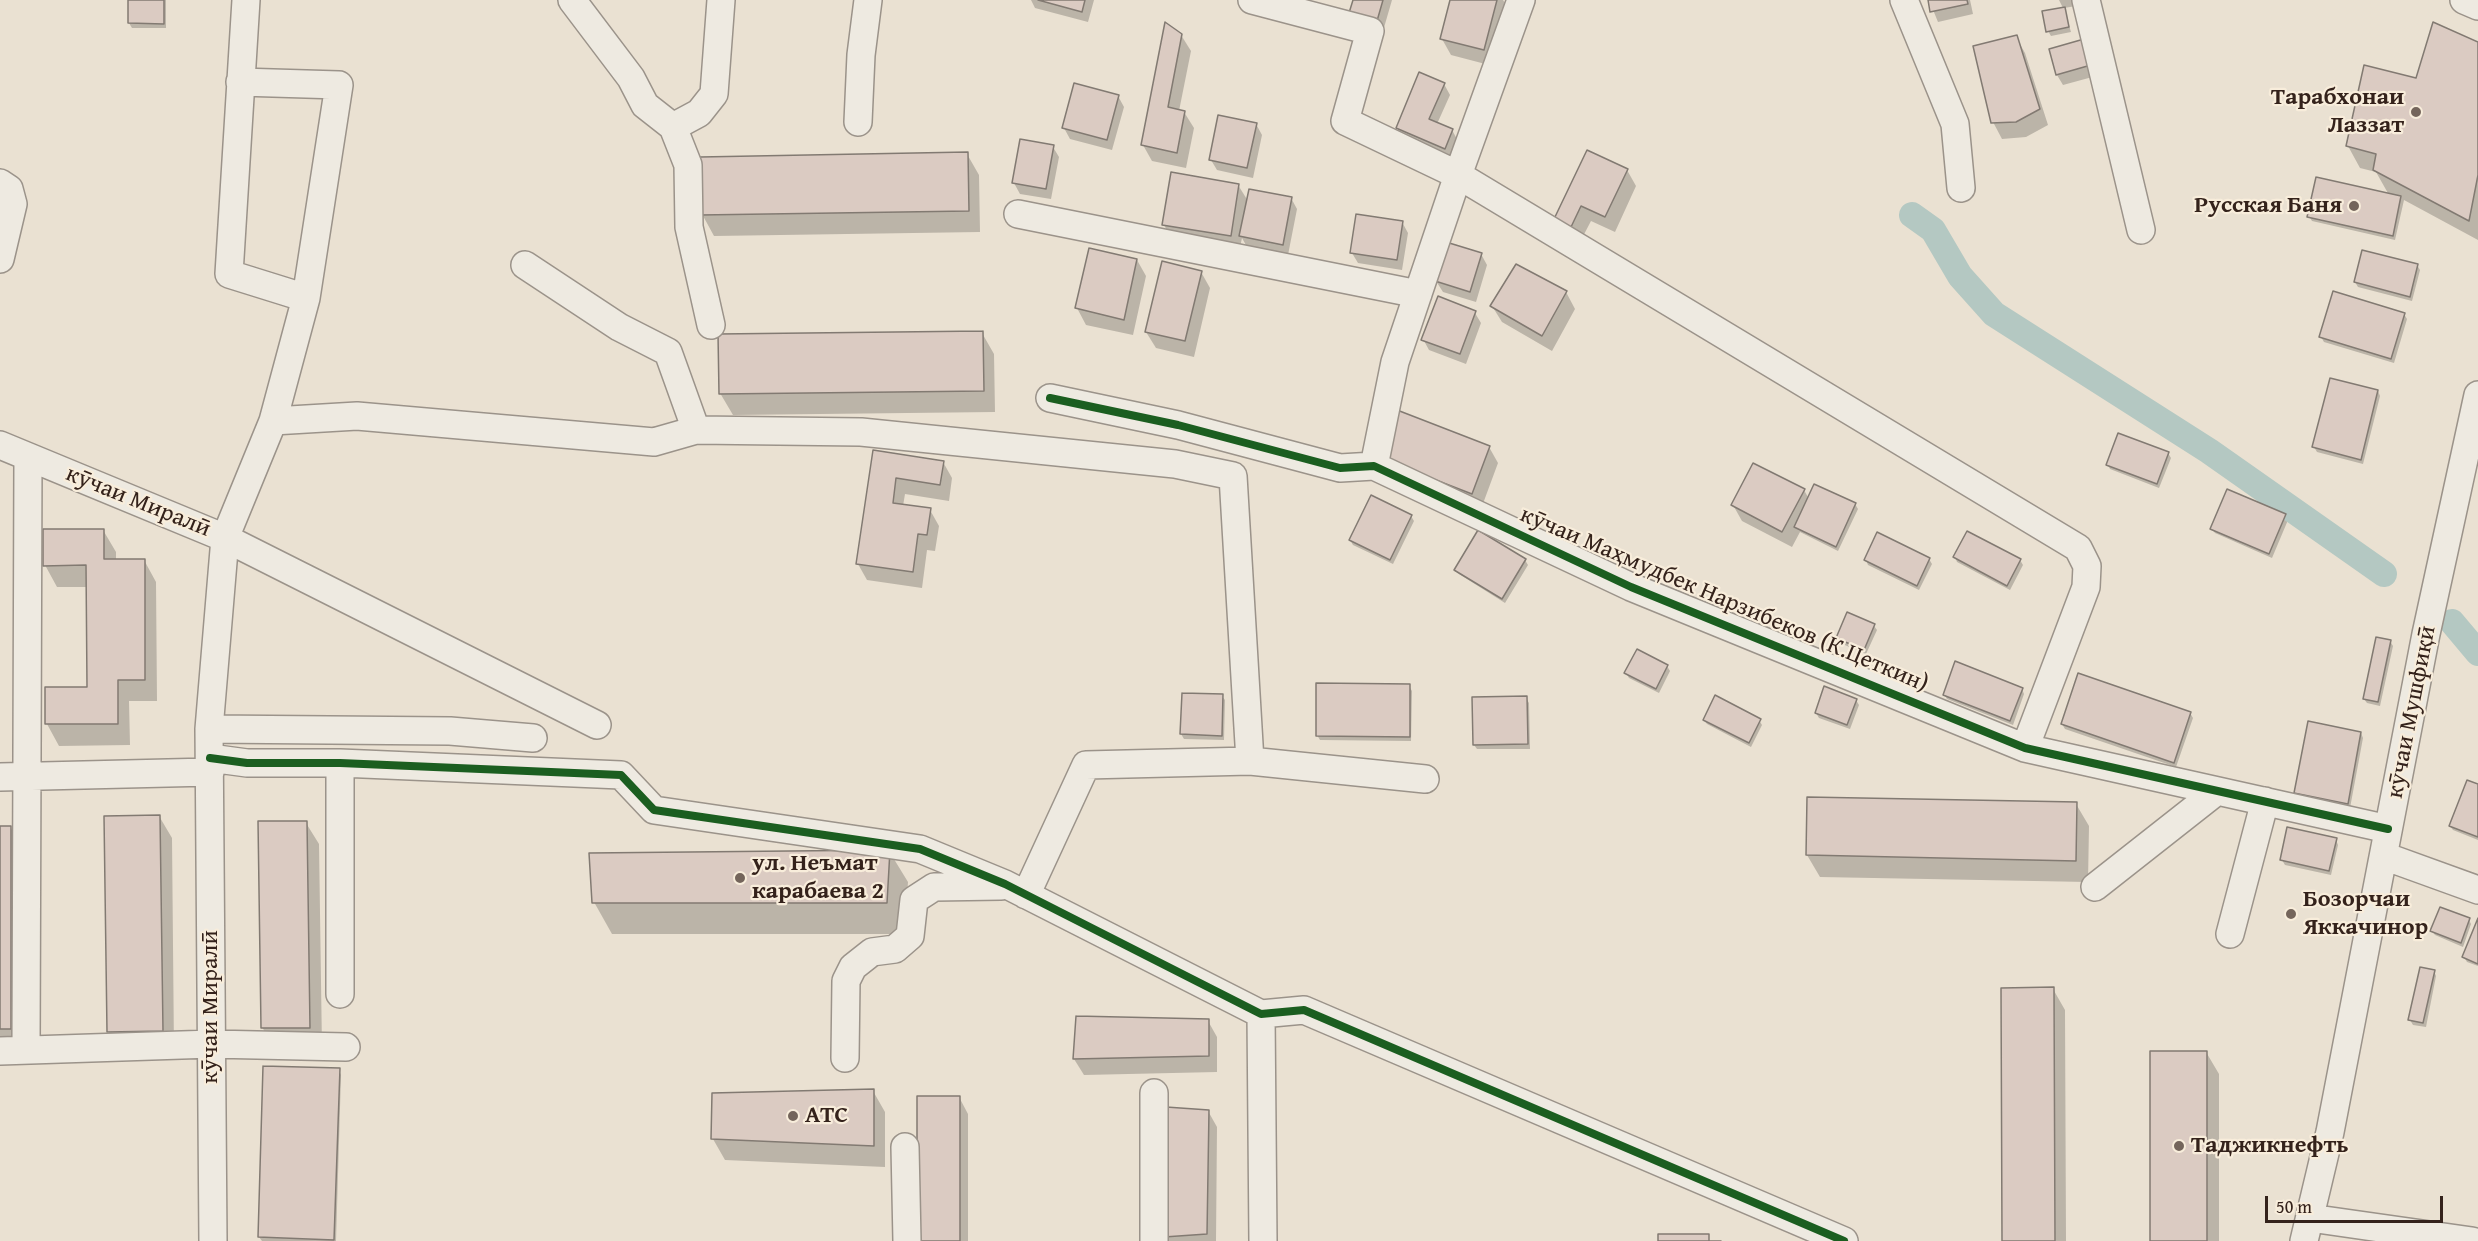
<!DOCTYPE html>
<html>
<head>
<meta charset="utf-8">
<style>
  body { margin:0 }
  #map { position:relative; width:2478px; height:1241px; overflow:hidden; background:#eae1d2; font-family:"Gentium Book Plus",serif }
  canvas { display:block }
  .scale { position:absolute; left:2265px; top:1196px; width:178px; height:27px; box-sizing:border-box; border:3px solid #34221b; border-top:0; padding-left:8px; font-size:18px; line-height:21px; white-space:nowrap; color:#34221b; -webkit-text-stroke:4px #f8eddb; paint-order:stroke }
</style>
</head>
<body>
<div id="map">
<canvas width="2478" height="1241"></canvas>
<div class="scale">50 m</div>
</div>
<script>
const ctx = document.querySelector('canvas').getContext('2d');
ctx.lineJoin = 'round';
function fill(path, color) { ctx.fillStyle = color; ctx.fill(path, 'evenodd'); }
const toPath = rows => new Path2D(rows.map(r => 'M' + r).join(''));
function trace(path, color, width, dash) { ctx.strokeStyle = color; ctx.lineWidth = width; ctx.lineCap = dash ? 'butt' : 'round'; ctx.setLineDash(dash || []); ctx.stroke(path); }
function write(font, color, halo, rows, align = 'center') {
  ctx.font = font + ' "Gentium Book Plus",serif'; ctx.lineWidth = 4.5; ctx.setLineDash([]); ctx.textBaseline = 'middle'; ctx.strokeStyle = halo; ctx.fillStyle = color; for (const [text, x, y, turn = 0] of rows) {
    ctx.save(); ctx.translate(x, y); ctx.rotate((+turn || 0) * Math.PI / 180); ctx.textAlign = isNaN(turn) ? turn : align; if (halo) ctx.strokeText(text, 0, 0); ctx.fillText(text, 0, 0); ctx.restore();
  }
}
fill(toPath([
  [130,0,166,0,166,28,132,28,129,23],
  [1031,0,1094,0,1088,22,1035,8],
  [1355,0,1392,0,1383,31],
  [1451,0,1503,0,1508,8,1493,66,1451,55,1442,39],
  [1929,0,1970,0,1973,14,1938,22],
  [2059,0,2081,0,2082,5,2064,8,2071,32,2051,36,2048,31,2063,8],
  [1181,35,1191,51,1179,111,1184,112,1194,128,1186,168,1152,161,1143,145],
  [2016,37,2025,53,2048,125,2026,137,2002,139,1993,122],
  [2478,43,2478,240,2404,200,2395,240,2312,221,2309,216,2389,195,2376,172,2360,168,2348,146,2417,80],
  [2051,50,2089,51,2096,76,2063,85,2057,75],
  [1444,84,1450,95,1437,124,1452,130,1458,141,1451,159,1404,139,1397,128],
  [1118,96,1124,107,1112,150,1070,139,1064,128],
  [1256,124,1262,135,1253,178,1217,170,1211,160],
  [1053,147,1059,157,1051,199,1020,194,1014,183],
  [967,154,979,175,980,232,714,236,702,214],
  [1627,170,1636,186,1615,232,1591,221,1580,242,1556,219],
  [1238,185,1248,201,1291,198,1297,209,1288,255,1247,247,1242,238,1239,252,1173,241,1164,225],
  [1402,222,1408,233,1402,270,1358,263,1352,253],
  [1481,254,1487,265,1476,302,1443,292,1436,281],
  [1137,260,1146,276,1133,335,1086,325,1077,308],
  [2417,265,2420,270,2412,301,2358,287,2355,282],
  [1201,272,1210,288,1194,357,1156,348,1146,332],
  [1566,292,1575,309,1552,351,1502,322,1492,306],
  [1475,313,1481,323,1466,364,1429,350,1423,339],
  [2404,314,2407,319,2394,363,2324,342,2321,337],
  [982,333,994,354,995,412,733,415,720,393],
  [2378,391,2380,396,2363,464,2317,452,2314,447],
  [1489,447,1498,463,1481,509,1390,474],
  [874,452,943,462,952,478,949,501,905,494,903,506,930,510,939,526,935,551,927,550,922,588,867,580,858,564],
  [2168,453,2171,458,2159,488,2110,469,2108,465],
  [1804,490,1809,499,1855,504,1858,509,1838,551,1800,532,1792,547,1742,521,1733,505],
  [2285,515,2288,520,2272,558,2215,533,2212,529],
  [1411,516,1414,521,1393,564,1353,545,1350,540],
  [103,530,116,552,116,560,144,560,156,582,157,701,129,701,130,745,59,746,47,724,89,689,88,587,57,587,45,565],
  [1955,557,2020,560,2023,565,2010,590,1957,562],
  [1929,559,1932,564,1919,590,1868,565,1866,560],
  [1525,560,1528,565,1505,603,1459,574,1456,570],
  [1874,626,1877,630,1866,654,1840,643,1838,638],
  [2390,641,2393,646,2380,706,2367,703,2364,699],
  [1667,666,1670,671,1659,693,1629,678,1626,673],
  [1409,686,1412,691,1411,741,1320,740,1317,735],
  [2022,689,2024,694,2013,725,1947,699,1944,694],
  [1222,696,1225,700,1224,740,1184,739,1181,734],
  [1526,698,1529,703,1530,749,1477,749,1474,745],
  [1856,700,1859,705,1850,729,1819,718,1816,713],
  [2190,713,2193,718,2176,767,2065,729,2062,724],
  [1704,720,1759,720,1762,725,1751,747,1707,724],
  [2361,733,2363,738,2350,808,2298,798,2296,793],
  [2478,786,2478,840,2453,830,2450,826],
  [1809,799,2076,804,2089,826,2088,882,1820,877,1807,855],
  [159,816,172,838,174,1052,121,1053,108,1031],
  [306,823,319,844,322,1049,275,1049,262,1027],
  [0,828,11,828,23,849,23,1051,0,1051],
  [2336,840,2338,845,2331,875,2285,865,2282,860],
  [889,851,908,882,904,934,612,934,594,902],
  [2469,920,2471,924,2463,947,2435,935,2432,931],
  [2478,922,2478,966,2467,962,2464,957],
  [2434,971,2436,976,2426,1027,2413,1025,2410,1020],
  [2053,989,2065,1010,2066,1241,2003,1241],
  [1208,1021,1217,1037,1217,1072,1084,1075,1074,1059],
  [2206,1052,2219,1074,2219,1241,2152,1241],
  [339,1070,341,1075,336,1241,262,1241,259,1237],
  [873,1091,885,1112,885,1167,725,1160,713,1139],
  [959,1097,968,1114,968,1241,918,1241],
  [1208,1111,1217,1127,1216,1241,1168,1241,1166,1237]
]), '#0003');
trace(toPath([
  [1912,215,1933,230,1960,276,1994,314,2209,451,2384,574],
  [2452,622,2478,653]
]), '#b4c8c2', 26);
const building = toPath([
  [128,0,164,0,164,24,128,23,128,0],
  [1038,0,1085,0,1082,12,1038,0],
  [1353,0,1383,0,1377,21,1349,13,1353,0],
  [1450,0,1497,0,1484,50,1440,39,1450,0],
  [1928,0,1967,0,1968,4,1930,12,1928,0],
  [2065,7,2069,27,2046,32,2042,11,2065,7],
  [1165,22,1182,34,1168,107,1185,111,1177,153,1141,145,1165,22],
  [2433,22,2478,42,2478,175,2469,221,2373,170,2376,154,2346,146,2364,65,2416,78,2433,22],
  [2017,35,2040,109,2016,122,1991,123,1973,46,2017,35],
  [2084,39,2091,65,2056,75,2049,49,2084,39],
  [1419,72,1445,83,1429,119,1453,129,1445,149,1396,128,1419,72],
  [1074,83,1119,95,1107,140,1062,128,1074,83],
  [1218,115,1257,123,1247,168,1209,160,1218,115],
  [1020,139,1054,145,1046,189,1012,183,1020,139],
  [1587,150,1628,169,1605,217,1581,206,1571,227,1554,219,1587,150],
  [968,152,969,211,700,215,700,157,968,152],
  [1171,172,1239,184,1231,236,1162,225,1171,172],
  [2316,177,2401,196,2393,236,2307,217,2316,177],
  [1249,189,1292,197,1283,245,1239,236,1249,189],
  [1356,214,1403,221,1397,260,1350,253,1356,214],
  [1446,242,1482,253,1470,292,1435,281,1446,242],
  [1089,248,1137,259,1124,320,1075,308,1089,248],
  [2362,250,2418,264,2410,297,2354,282,2362,250],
  [1162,261,1202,271,1185,341,1145,332,1162,261],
  [1516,264,1567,291,1542,336,1490,306,1516,264],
  [2333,291,2405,313,2391,359,2319,337,2333,291],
  [1438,296,1476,311,1460,354,1421,340,1438,296],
  [983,331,984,391,719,394,718,334,983,331],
  [2330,378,2378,390,2361,460,2312,447,2330,378],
  [1397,410,1490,446,1472,494,1379,458,1397,410],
  [2118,433,2169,452,2157,484,2106,465,2118,433],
  [873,450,944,461,940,485,896,478,893,503,931,508,927,535,918,534,913,572,856,564,873,450],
  [1753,463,1805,489,1782,532,1731,505,1753,463],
  [1814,484,1856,503,1836,547,1794,527,1814,484],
  [2227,489,2286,514,2269,554,2210,529,2227,489],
  [1371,495,1412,515,1390,560,1349,540,1371,495],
  [43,529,104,529,104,559,145,559,145,680,118,680,118,724,45,724,45,687,87,687,86,565,43,566,43,529],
  [1478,530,1526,559,1502,599,1454,570,1478,530],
  [1967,531,2021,559,2007,586,1953,557,1967,531],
  [1877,532,1930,558,1917,586,1864,560,1877,532],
  [1847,612,1875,624,1864,650,1836,638,1847,612],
  [2376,637,2391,640,2378,702,2363,699,2376,637],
  [1637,649,1668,665,1656,689,1624,673,1637,649],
  [1955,661,2023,688,2010,721,1943,695,1955,661],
  [2078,673,2191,712,2174,763,2061,724,2078,673],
  [1316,683,1410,684,1410,737,1316,736,1316,683],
  [1824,686,1857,699,1847,725,1815,713,1824,686],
  [1182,693,1223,694,1222,736,1180,734,1182,693],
  [1715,695,1761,719,1749,743,1703,720,1715,695],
  [1527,696,1528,744,1473,745,1472,697,1527,696],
  [2308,721,2361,732,2348,804,2294,793,2308,721],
  [2467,780,2478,784,2478,837,2449,826,2467,780],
  [1807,797,2077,802,2076,861,1806,855,1807,797],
  [160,815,163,1031,107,1032,104,816,160,815],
  [258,821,307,821,310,1028,261,1028,258,821],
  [0,826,11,826,11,1029,0,1029,0,826],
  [2287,827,2337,838,2329,871,2280,860,2287,827],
  [890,850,887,903,592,903,589,853,890,850],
  [2440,907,2470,918,2461,943,2430,931,2440,907],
  [2478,918,2478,964,2462,957,2478,918],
  [2420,967,2435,970,2423,1023,2408,1020,2420,967],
  [2054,987,2055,1241,2002,1241,2001,988,2054,987],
  [1076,1016,1209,1019,1209,1056,1073,1059,1076,1016],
  [2150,1051,2207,1051,2207,1241,2150,1241,2150,1051],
  [263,1066,340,1068,334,1240,258,1237,263,1066],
  [874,1089,874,1146,711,1139,712,1093,874,1089],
  [917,1096,960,1096,960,1241,917,1241,917,1096],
  [1166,1107,1209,1110,1207,1234,1164,1237,1166,1107],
  [1658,1234,1709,1234,1709,1241,1721,1241,1658,1241,1658,1234]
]);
fill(building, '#dbcbc2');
trace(building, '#827a72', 1.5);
const minor = toPath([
  [246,0,229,274,306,298],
  [572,0,631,78,645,105,673,127,688,165,689,227,711,325],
  [1252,0,1370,31,1345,121,1458,175,2078,548,2087,566,2086,587,2025,748],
  [1904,0,1955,124,1961,188],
  [2086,0,2141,230],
  [2464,0,2478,6],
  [240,82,339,85,306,298,273,421,225,538,597,725],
  [858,122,861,55,868,0],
  [673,127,699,113,714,94,721,0],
  [0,183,9,189,13,204,0,259],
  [1018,214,1418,294],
  [525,265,619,327,668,352,696,430,861,432,1175,464,1233,476,1250,761],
  [1050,398,1178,425,1340,468,1374,466,1631,587,2025,748,2388,829],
  [273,421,357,416,654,442,696,430],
  [0,445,225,538,209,729,213,1241],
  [1374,466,1395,362,1458,175,1521,0],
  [209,729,450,731,533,738],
  [210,758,247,763,340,763,621,775,654,810,920,849,1005,884,1261,1014,1304,1010,1844,1241],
  [340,763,340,994],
  [0,777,210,772],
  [2384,856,2478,890],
  [2095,887,2217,791],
  [1026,895,1086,765,1250,761,1425,779],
  [2230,934,2265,801],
  [1261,1014,1263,1241],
  [26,1050,28,457],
  [0,1051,212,1044,346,1047],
  [845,1058,846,981,853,967,872,952,895,949,910,936,914,900,934,887,1001,886],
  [1154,1093,1154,1241],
  [905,1147,907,1241],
  [2310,1218,2472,1241],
  [2304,1241,2330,1132,2426,634,2478,395]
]);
trace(minor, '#9b938a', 30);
trace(minor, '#eeeae1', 27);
trace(toPath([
  [1050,398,1178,425,1340,468,1374,466,1631,587,2025,748,2388,829],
  [210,758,247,763,340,763,621,775,654,810,920,849,1005,884,1261,1014,1304,1010,1844,1241]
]), '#1b5e20', 8);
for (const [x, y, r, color] of [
  [2416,112,6,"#74655b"],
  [2354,206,6,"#74655b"],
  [740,878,6,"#74655b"],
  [2291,914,6,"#74655b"],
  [793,1116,6,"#74655b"],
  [2179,1146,6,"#74655b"]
]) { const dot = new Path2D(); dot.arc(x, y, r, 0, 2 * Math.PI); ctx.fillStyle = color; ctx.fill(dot); trace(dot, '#f8eddb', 2); }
write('bold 24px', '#34221b', '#f8eddb', [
  ["Тарабхонаи",2404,98,"right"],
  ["Лаззат",2404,126,"right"],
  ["Русская Баня",2342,206,"right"],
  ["ул. Неъмат",752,864],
  ["карабаева 2",752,892],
  ["Бозорчаи",2303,900],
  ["Яккачинор",2303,928],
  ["АТС",805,1116],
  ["Таджикнефть",2191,1146]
], 'left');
write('24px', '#34221b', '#f8eddb', [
  ["кӯчаи Миралӣ",138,502,22],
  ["кӯчаи Маҳмудбек Нарзибеков (К.Цеткин)",1724,600,23],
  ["кӯчаи Мушфиқӣ",2412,712,-79],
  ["кӯчаи Миралӣ",211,1007,-90]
]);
</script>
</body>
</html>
